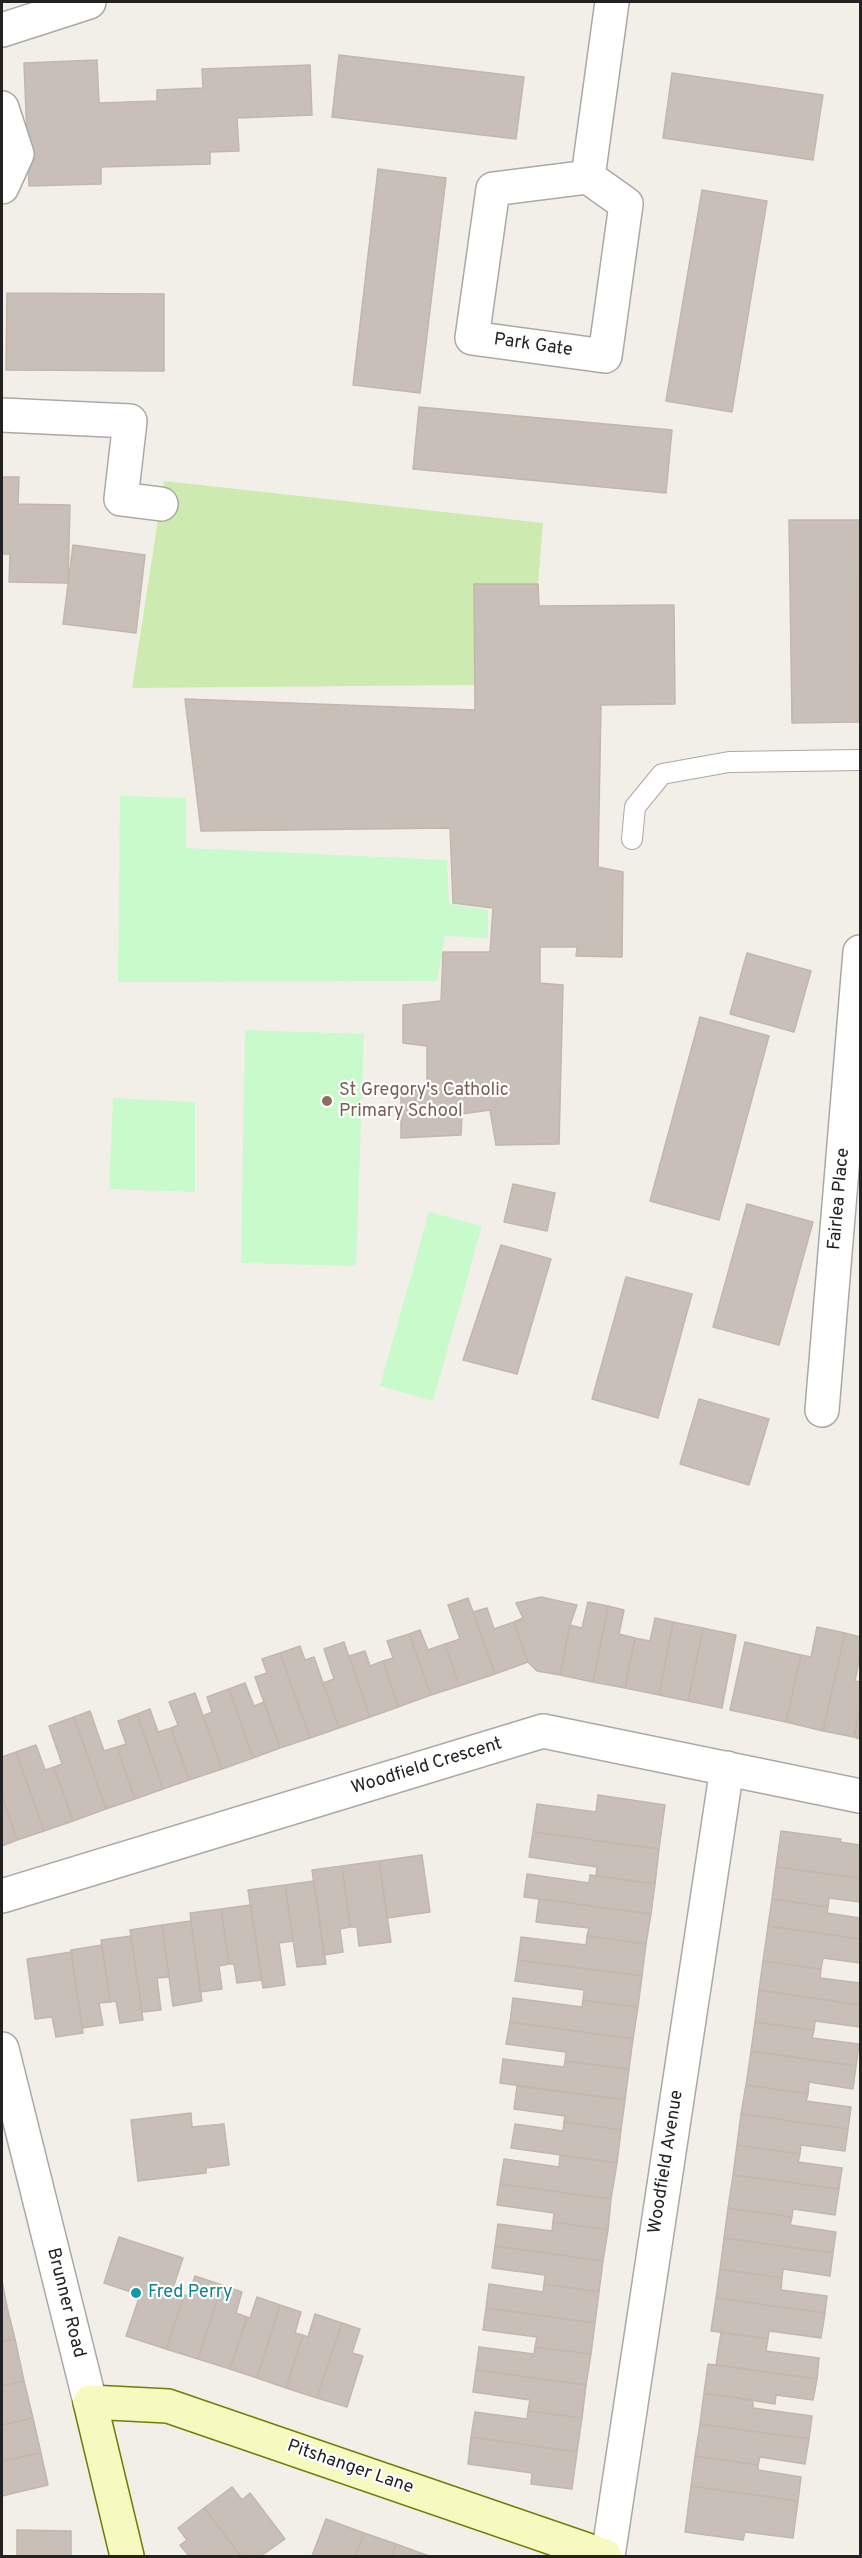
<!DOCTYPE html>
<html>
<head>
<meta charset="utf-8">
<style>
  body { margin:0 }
  #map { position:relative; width:862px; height:2558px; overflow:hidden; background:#f2efe9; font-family:Overpass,sans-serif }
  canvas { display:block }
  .frame { position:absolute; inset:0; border:3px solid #222; pointer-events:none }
</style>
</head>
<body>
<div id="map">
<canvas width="862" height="2558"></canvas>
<div class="frame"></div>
</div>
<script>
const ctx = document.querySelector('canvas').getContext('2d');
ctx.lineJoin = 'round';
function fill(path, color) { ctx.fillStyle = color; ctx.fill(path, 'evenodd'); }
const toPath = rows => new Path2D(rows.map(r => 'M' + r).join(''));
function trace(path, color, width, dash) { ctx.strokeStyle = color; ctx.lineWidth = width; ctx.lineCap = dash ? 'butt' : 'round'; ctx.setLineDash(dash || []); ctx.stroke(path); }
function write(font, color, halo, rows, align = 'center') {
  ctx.font = font + ' Overpass,sans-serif'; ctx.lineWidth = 4.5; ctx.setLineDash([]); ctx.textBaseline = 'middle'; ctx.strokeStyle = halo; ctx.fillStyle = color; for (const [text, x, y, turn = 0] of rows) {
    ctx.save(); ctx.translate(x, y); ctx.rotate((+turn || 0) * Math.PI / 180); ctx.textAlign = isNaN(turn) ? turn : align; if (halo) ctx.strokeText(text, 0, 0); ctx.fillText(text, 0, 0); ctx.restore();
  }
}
fill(toPath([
  [164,481,543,523,538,584,474,584,475,685,132,688]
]), '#cdebb0');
fill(toPath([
  [120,796,186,798,186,848,447,860,449,904,488,910,488,938,445,936,437,981,118,982],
  [245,1030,364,1034,356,1266,241,1263],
  [113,1098,195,1102,195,1192,109,1189],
  [429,1212,482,1226,433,1401,380,1386]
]), '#c8facc');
const building = toPath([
  [339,55,524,77,516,139,332,117,339,55],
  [97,60,99,103,157,101,157,90,203,88,202,69,310,65,312,115,237,118,239,151,210,152,210,164,101,167,101,184,29,186,24,63,97,60],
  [672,73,823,95,813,160,663,138,672,73],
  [378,169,446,178,420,393,353,385,378,169],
  [702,190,767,201,732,412,666,401,702,190],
  [7,293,164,294,164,371,6,370,7,293],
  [419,407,672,430,666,493,413,469,419,407],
  [2,477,19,477,18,504,70,505,68,583,9,582,10,554,2,554,2,477],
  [789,520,860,520,859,722,792,723,789,520],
  [73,545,145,555,136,633,63,624,73,545],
  [474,584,538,584,539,606,674,605,675,704,601,705,598,867,623,872,622,957,576,956,577,947,540,947,540,983,563,985,559,1144,496,1145,490,1110,462,1114,461,1135,401,1138,401,1091,427,1089,427,1046,403,1043,403,1005,441,1001,443,952,490,952,493,908,453,903,450,828,201,831,185,699,475,710,474,584],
  [747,953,811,971,794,1032,730,1014,747,953],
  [700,1017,769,1036,719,1220,650,1201,700,1017],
  [513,1184,555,1193,547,1231,504,1222,513,1184],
  [747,1204,813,1222,779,1345,713,1327,747,1204],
  [501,1245,551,1259,517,1374,463,1360,501,1245],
  [626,1277,692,1294,658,1418,592,1399,626,1277],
  [699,1399,769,1419,749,1485,680,1464,699,1399],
  [541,1597,577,1605,570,1625,560,1675,537,1671,528,1662,514,1622,523,1618,516,1603,541,1597],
  [468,1598,495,1674,459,1686,445,1644,460,1639,448,1605,468,1598],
  [588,1602,608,1606,593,1682,560,1675,570,1625,582,1628,588,1602],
  [608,1606,624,1610,619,1634,635,1638,625,1688,593,1682,608,1606],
  [487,1608,494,1629,514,1622,528,1662,495,1674,473,1612,487,1608],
  [655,1618,673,1622,659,1695,625,1688,635,1638,650,1641,655,1618],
  [673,1622,703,1628,688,1701,659,1695,673,1622],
  [817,1627,845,1633,823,1731,786,1722,801,1655,811,1657,817,1627],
  [703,1628,736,1635,722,1708,688,1701,703,1628],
  [420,1630,428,1650,445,1644,459,1686,431,1695,409,1634,420,1630],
  [845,1633,860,1637,860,1655,855,1681,860,1682,860,1707,854,1737,823,1731,845,1633],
  [409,1634,431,1695,398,1707,383,1661,393,1658,387,1641,409,1634],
  [344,1642,370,1717,339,1728,323,1683,334,1679,324,1649,344,1642],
  [745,1642,801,1655,786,1722,730,1710,745,1642],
  [300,1646,305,1660,314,1657,339,1728,310,1738,280,1653,300,1646],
  [365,1651,370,1666,383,1661,398,1707,370,1717,349,1656,365,1651],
  [280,1653,310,1738,280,1748,255,1677,267,1673,262,1659,280,1653],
  [245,1683,254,1706,264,1702,280,1748,253,1758,229,1689,245,1683],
  [229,1689,253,1758,222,1769,203,1716,212,1712,207,1697,229,1689],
  [195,1693,222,1769,189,1780,171,1728,178,1725,169,1702,195,1693],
  [860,1707,860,1739,854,1737,860,1707],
  [150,1709,158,1732,171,1728,189,1780,163,1789,137,1714,150,1709],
  [90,1711,104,1751,117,1747,135,1799,106,1809,74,1717,90,1711],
  [137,1714,163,1789,135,1799,117,1747,126,1744,118,1721,137,1714],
  [74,1717,106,1809,73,1821,54,1767,62,1764,49,1726,74,1717],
  [36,1745,45,1770,54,1767,73,1821,44,1831,16,1752,36,1745],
  [16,1752,44,1831,17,1840,2,1796,2,1757,16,1752],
  [598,1795,665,1805,659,1849,533,1832,537,1804,596,1812,598,1795],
  [2,1796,17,1840,2,1846,2,1796],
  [781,1831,841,1839,840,1842,860,1845,860,1878,776,1867,781,1831],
  [533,1832,659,1849,655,1884,596,1876,597,1867,529,1857,533,1832],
  [422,1855,430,1912,387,1918,379,1861,422,1855],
  [379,1861,391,1942,359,1946,357,1927,350,1927,342,1866,379,1861],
  [342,1866,350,1927,340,1929,343,1952,324,1955,312,1870,342,1866],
  [776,1867,860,1878,860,1902,829,1898,828,1907,772,1899,776,1867],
  [527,1874,589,1883,590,1875,655,1884,651,1914,524,1897,527,1874],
  [314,1881,326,1964,297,1967,285,1885,314,1881],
  [285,1885,293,1941,279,1943,285,1985,263,1988,248,1890,285,1885],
  [539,1899,651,1914,646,1944,587,1936,589,1928,536,1922,539,1899],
  [772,1899,828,1907,827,1913,860,1918,860,1939,768,1926,772,1899],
  [251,1905,262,1980,237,1983,234,1964,229,1964,221,1909,251,1905],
  [221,1909,229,1964,219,1966,222,1989,200,1992,190,1913,221,1909],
  [191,1921,202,2001,173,2006,162,1925,191,1921],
  [162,1925,169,1977,157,1978,161,2010,142,2012,130,1930,162,1925],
  [768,1926,860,1939,860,1963,823,1958,821,1969,763,1961,768,1926],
  [131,1936,143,2020,120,2023,116,2001,110,2002,101,1940,131,1936],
  [587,1936,646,1944,642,1976,518,1960,521,1937,586,1945,587,1936],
  [102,1945,110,2002,99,2003,103,2025,82,2028,71,1950,102,1945],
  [71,1952,83,2033,56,2037,52,2017,35,2019,27,1959,71,1952],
  [518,1960,642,1976,638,2007,583,2000,584,1990,515,1981,518,1960],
  [763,1961,821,1969,820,1978,860,1983,860,2005,759,1990,763,1961],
  [759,1990,860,2005,860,2027,815,2021,814,2030,755,2022,759,1990],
  [513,1998,582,2007,583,2000,638,2007,633,2039,510,2022,513,1998],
  [510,2022,633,2039,629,2069,565,2061,566,2052,506,2044,510,2022],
  [755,2022,814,2030,812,2038,859,2044,856,2066,751,2051,755,2022],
  [751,2051,856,2066,853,2089,809,2082,808,2094,746,2085,751,2051],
  [503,2059,564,2067,565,2061,629,2069,625,2100,500,2083,503,2059],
  [746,2085,808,2094,806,2101,851,2107,848,2129,741,2114,746,2085],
  [517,2086,625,2100,621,2130,564,2122,565,2116,514,2109,517,2086],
  [191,2113,192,2127,224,2124,229,2165,206,2168,206,2173,138,2181,131,2120,191,2113],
  [741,2114,848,2129,845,2151,801,2145,800,2154,737,2145,741,2114],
  [564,2122,621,2130,617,2163,511,2148,515,2124,563,2131,564,2122],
  [737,2145,800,2154,798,2162,842,2168,839,2189,733,2175,737,2145],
  [560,2155,617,2163,611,2199,500,2184,504,2159,559,2167,560,2155],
  [733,2175,839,2189,835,2215,793,2209,792,2217,728,2208,733,2175],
  [500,2184,611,2199,608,2230,553,2222,554,2213,497,2205,500,2184],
  [728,2208,792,2217,790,2225,836,2232,833,2253,724,2238,728,2208],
  [553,2222,608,2230,603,2261,495,2246,498,2224,552,2231,553,2222],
  [119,2237,183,2258,172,2291,184,2295,166,2349,126,2336,140,2295,104,2283,119,2237],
  [724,2238,833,2253,830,2276,783,2269,782,2278,720,2269,724,2238],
  [495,2246,603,2261,599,2292,544,2284,545,2275,492,2268,495,2246],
  [720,2269,782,2278,781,2290,827,2296,825,2313,716,2298,720,2269],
  [195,2276,222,2285,198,2359,166,2349,184,2295,188,2296,195,2276],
  [2,2281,7,2307,2,2309,2,2281],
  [489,2284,543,2292,544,2284,599,2292,595,2323,486,2308,489,2284],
  [222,2285,242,2292,236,2313,247,2317,230,2369,198,2359,222,2285],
  [257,2297,280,2305,257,2378,230,2369,247,2317,250,2318,257,2297],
  [716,2298,825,2313,821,2338,769,2331,768,2339,711,2331,716,2298],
  [280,2305,301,2312,295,2333,303,2335,286,2388,257,2378,280,2305],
  [7,2307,15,2339,2,2342,2,2309,7,2307],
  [486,2308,595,2323,591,2354,535,2347,537,2337,483,2330,486,2308],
  [315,2314,342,2323,317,2398,286,2388,303,2335,308,2337,315,2314],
  [342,2323,360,2329,352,2353,363,2356,347,2407,317,2398,342,2323],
  [721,2332,768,2339,766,2351,819,2358,817,2379,716,2365,721,2332],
  [15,2339,24,2381,2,2386,2,2342,15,2339],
  [479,2347,534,2354,535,2347,591,2354,586,2385,476,2370,479,2347],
  [708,2364,817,2379,813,2400,776,2395,775,2404,704,2393,708,2364],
  [476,2370,586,2385,582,2418,528,2411,530,2400,473,2392,476,2370],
  [24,2381,33,2418,2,2425,2,2386,24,2381],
  [704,2393,753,2400,753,2408,812,2416,809,2439,700,2424,704,2393],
  [528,2411,582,2418,577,2452,471,2437,475,2412,527,2419,528,2411],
  [33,2418,41,2453,2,2461,2,2425,33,2418],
  [700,2424,809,2439,805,2464,760,2457,758,2465,695,2456,700,2424],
  [471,2437,577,2452,572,2489,531,2484,532,2473,468,2464,471,2437],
  [41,2453,48,2485,2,2496,2,2461,41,2453],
  [695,2456,758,2465,758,2470,801,2477,798,2501,691,2486,695,2456],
  [691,2486,798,2501,793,2538,745,2532,743,2540,685,2532,691,2486],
  [232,2487,242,2500,250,2493,285,2539,261,2556,241,2556,204,2508,232,2487],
  [204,2508,241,2556,189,2556,180,2545,187,2540,178,2528,204,2508],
  [326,2519,364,2533,355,2556,312,2556,326,2519],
  [17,2530,71,2531,71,2556,17,2556,17,2530],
  [364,2533,396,2544,392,2556,355,2556,364,2533],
  [396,2544,429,2556,392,2556,396,2544]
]);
fill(building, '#c7bfb8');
trace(building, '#c4b6ab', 1.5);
const lane = toPath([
  [632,839,635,807,662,774,729,762,860,760]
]);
const street = toPath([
  [2,30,89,2],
  [2,108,17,154,2,187],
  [588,177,626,204,605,356,472,338,493,189,588,177],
  [588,177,612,2],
  [2,415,130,421,121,499,161,504],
  [822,1410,860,952],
  [2,1896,543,1731,860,1796],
  [2,2049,90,2402],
  [608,2556,727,1768]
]);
const secondary = toPath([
  [127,2556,90,2402,168,2406,605,2556]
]);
trace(lane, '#a9a9a9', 22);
trace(street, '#a9a9a9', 36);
trace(secondary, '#707d05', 36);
trace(lane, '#fff', 20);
trace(street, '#fff', 33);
trace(secondary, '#f7fabf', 33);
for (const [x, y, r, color] of [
  [327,1101,6,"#8d6e63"],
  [136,2293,6,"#0f9aa8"]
]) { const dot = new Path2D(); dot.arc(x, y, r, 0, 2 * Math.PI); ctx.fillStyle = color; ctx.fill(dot); trace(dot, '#fff', 2); }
write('18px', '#222', '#fff', [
  ["Park Gate",533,346,8],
  ["Fairlea Place",840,1199,-85],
  ["Woodfield Crescent",427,1767,-17],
  ["Woodfield Avenue",667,2162,-81],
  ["Brunner Road",65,2303,76],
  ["Pitshanger Lane",350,2468,19]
]);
write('18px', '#785e54', '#fff', [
  ["St Gregory's Catholic",339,1091],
  ["Primary School",339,1112]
], 'left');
write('18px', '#0d838f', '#fff', [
  ["Fred Perry",148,2293]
], 'left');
</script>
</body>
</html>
